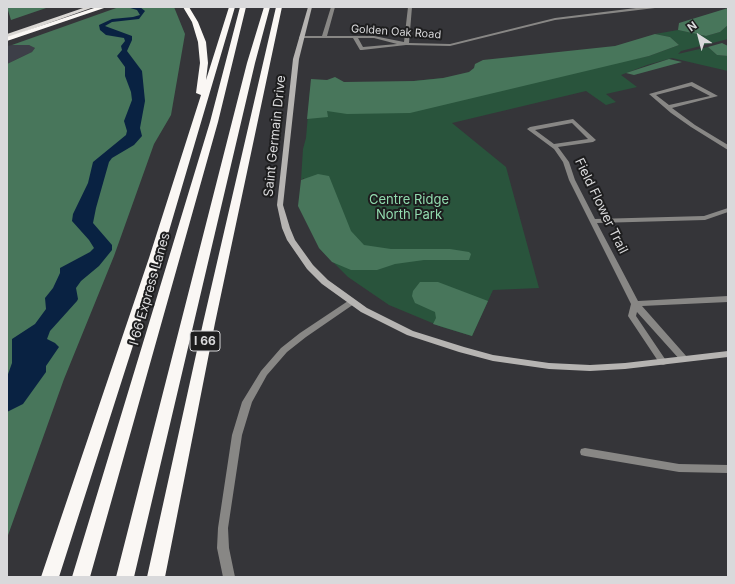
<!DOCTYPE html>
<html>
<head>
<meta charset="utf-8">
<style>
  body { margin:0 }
  #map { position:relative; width:735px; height:584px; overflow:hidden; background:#353539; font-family:Inter,sans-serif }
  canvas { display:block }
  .frame { position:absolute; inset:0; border:8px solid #d9d9db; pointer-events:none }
  .north { position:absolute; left:679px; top:16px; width:40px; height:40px; -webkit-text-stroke:3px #1d1d1e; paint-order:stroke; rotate:324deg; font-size:11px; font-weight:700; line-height:16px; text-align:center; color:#d9d9db }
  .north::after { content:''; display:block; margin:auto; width:14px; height:18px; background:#d9d9db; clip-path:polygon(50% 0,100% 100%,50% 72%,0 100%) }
</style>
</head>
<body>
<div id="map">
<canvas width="735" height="584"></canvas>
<div class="frame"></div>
<div class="north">N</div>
</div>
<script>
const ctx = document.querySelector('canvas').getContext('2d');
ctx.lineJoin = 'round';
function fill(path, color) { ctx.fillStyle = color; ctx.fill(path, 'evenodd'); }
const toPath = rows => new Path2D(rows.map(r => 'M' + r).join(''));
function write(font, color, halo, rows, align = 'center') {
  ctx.font = font + ' Inter,sans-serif'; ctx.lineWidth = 4; ctx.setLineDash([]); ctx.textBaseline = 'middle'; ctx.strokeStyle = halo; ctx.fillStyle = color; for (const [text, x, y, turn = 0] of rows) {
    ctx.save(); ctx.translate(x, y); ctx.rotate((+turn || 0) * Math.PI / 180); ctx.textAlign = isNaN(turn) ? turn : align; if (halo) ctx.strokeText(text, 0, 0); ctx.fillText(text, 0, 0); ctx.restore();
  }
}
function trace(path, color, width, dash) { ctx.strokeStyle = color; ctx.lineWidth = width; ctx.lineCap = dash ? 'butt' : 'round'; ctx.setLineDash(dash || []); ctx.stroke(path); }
fill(toPath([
  [12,45,29,45,35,48,32,52,7,64,7,46]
]), '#3d3f48');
fill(toPath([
  [728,25,728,39,681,51,678,54,708,47,717,55,728,56,728,71,672,58,647,65,621,75,637,87,606,94,616,102,606,105,586,91,452,123,506,167,539,288,493,290,472,336,442,327,389,305,348,277,319,248,304,178,301,180,303,149,306,138,310,91,630,60,649,56,679,45,670,37,655,34,678,30,706,36,720,32]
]), '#29543c');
fill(toPath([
  [7,7,49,7,11,20],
  [119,7,174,7,185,34,171,115,154,144,114,256,64,379,7,538,7,64,32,52,35,48,29,45,12,45],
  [728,8,728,25,720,32,706,36,678,30,679,23],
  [655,34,670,37,679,45,649,56,410,113,347,114,327,111,328,117,307,119,311,79,327,80,335,77,344,82,414,81,443,78,469,72,474,68,475,64,483,60,615,46],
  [722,43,728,46,728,56,717,55,708,47],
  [669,59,682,62,634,75,626,73],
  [318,174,329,176,351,231,364,245,391,249,450,249,469,252,471,254,469,260,424,260,395,264,377,270,351,270,332,262,319,248,298,206,301,180],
  [420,282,438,282,488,301,472,336,433,324,436,318,435,312,415,303,412,296,413,291]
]), '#48765b');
fill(toPath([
  [127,7,140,7,145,11,139,19,112,22,105,26,132,36,132,40,127,51,142,71,145,101,140,128,142,136,134,145,112,158,109,162,96,208,93,223,112,245,112,250,99,266,81,281,76,288,78,299,77,301,50,331,47,339,55,343,59,347,46,366,46,372,23,404,7,412,7,377,12,363,12,339,35,324,46,309,45,298,53,288,60,273,60,268,90,252,94,248,89,240,72,221,73,214,88,183,93,162,126,135,127,131,124,121,132,100,131,92,125,76,125,67,117,56,122,50,121,46,125,41,124,38,106,35,100,30,99,25,112,19,133,17,140,15,137,10]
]), '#092242');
fill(toPath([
  [331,7,335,7,327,36,374,36,404,42,408,7,412,7,409,43,450,44,555,18,644,7,657,7,655,8,555,20,450,46,406,45,362,50,360,50,353,38,299,38,299,37,301,36,322,36,331,7],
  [358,38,374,38,397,44,363,47,358,38],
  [692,82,718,96,672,108,695,125,728,145,728,150,691,127,671,113,649,94,692,82],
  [691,86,710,96,669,105,656,95,691,86],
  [573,119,596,140,593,142,558,147,569,162,575,180,595,219,704,216,728,208,728,212,705,220,597,223,638,301,728,296,728,302,642,306,687,357,688,359,687,361,681,361,637,312,636,316,667,362,666,364,663,365,660,364,628,316,631,304,569,180,563,162,554,149,527,129,530,127,573,119],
  [572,123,588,139,554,144,535,130,572,123],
  [351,299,354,300,355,302,354,304,306,337,287,352,267,375,252,402,242,435,228,528,229,548,235,577,223,577,217,548,218,528,232,435,242,402,261,371,281,348,300,333,351,299],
  [585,448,679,464,728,465,728,473,679,472,585,456,581,455,580,452,581,449,585,448]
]), '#888785');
fill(toPath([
  [308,7,312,7,299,59,283,205,290,228,295,240,313,265,328,280,367,308,413,331,464,347,493,355,549,363,590,365,625,363,728,351,728,357,625,369,590,371,549,369,493,361,459,352,407,335,361,312,322,284,307,269,287,240,282,228,277,205,293,59,308,7]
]), '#b6b4b2');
fill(toPath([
  [86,7,94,7,7,38,7,34,86,7]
]), '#dad7d4');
fill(toPath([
  [97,7,107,7,7,41,7,37,97,7],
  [183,7,189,7,198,22,206,42,208,63,206,80,229,7,235,7,161,258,59,577,41,577,149,258,201,95,196,93,200,63,198,42,192,22,183,7],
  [240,7,246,7,218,122,90,577,72,577,210,122,240,7],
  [264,7,270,7,255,63,134,577,116,577,247,63,264,7],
  [276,7,282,7,215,323,165,577,147,577,203,323,276,7]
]), '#faf7f4');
write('11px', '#d9d9db', '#1d1d1e', [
  ["Golden Oak Road",396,32,4]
]);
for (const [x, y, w] of [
  [205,341,30]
]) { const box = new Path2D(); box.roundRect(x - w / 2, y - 10, w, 20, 3); ctx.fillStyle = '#1d1d1e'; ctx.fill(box); trace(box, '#d9d9db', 1); }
write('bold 12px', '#d9d9db', null, [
  ["I 66",205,341]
]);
write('13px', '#d9d9db', '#1d1d1e', [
  ["Saint Germain Drive",275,136,-84],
  ["Field Flower Trail",601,206,64],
  ["I 66 Express Lanes",150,289,-74]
]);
write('13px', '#92dbaf', '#1d1d1e', [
  ["Centre Ridge",409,200],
  ["North Park",409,215]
]);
</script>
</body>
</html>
